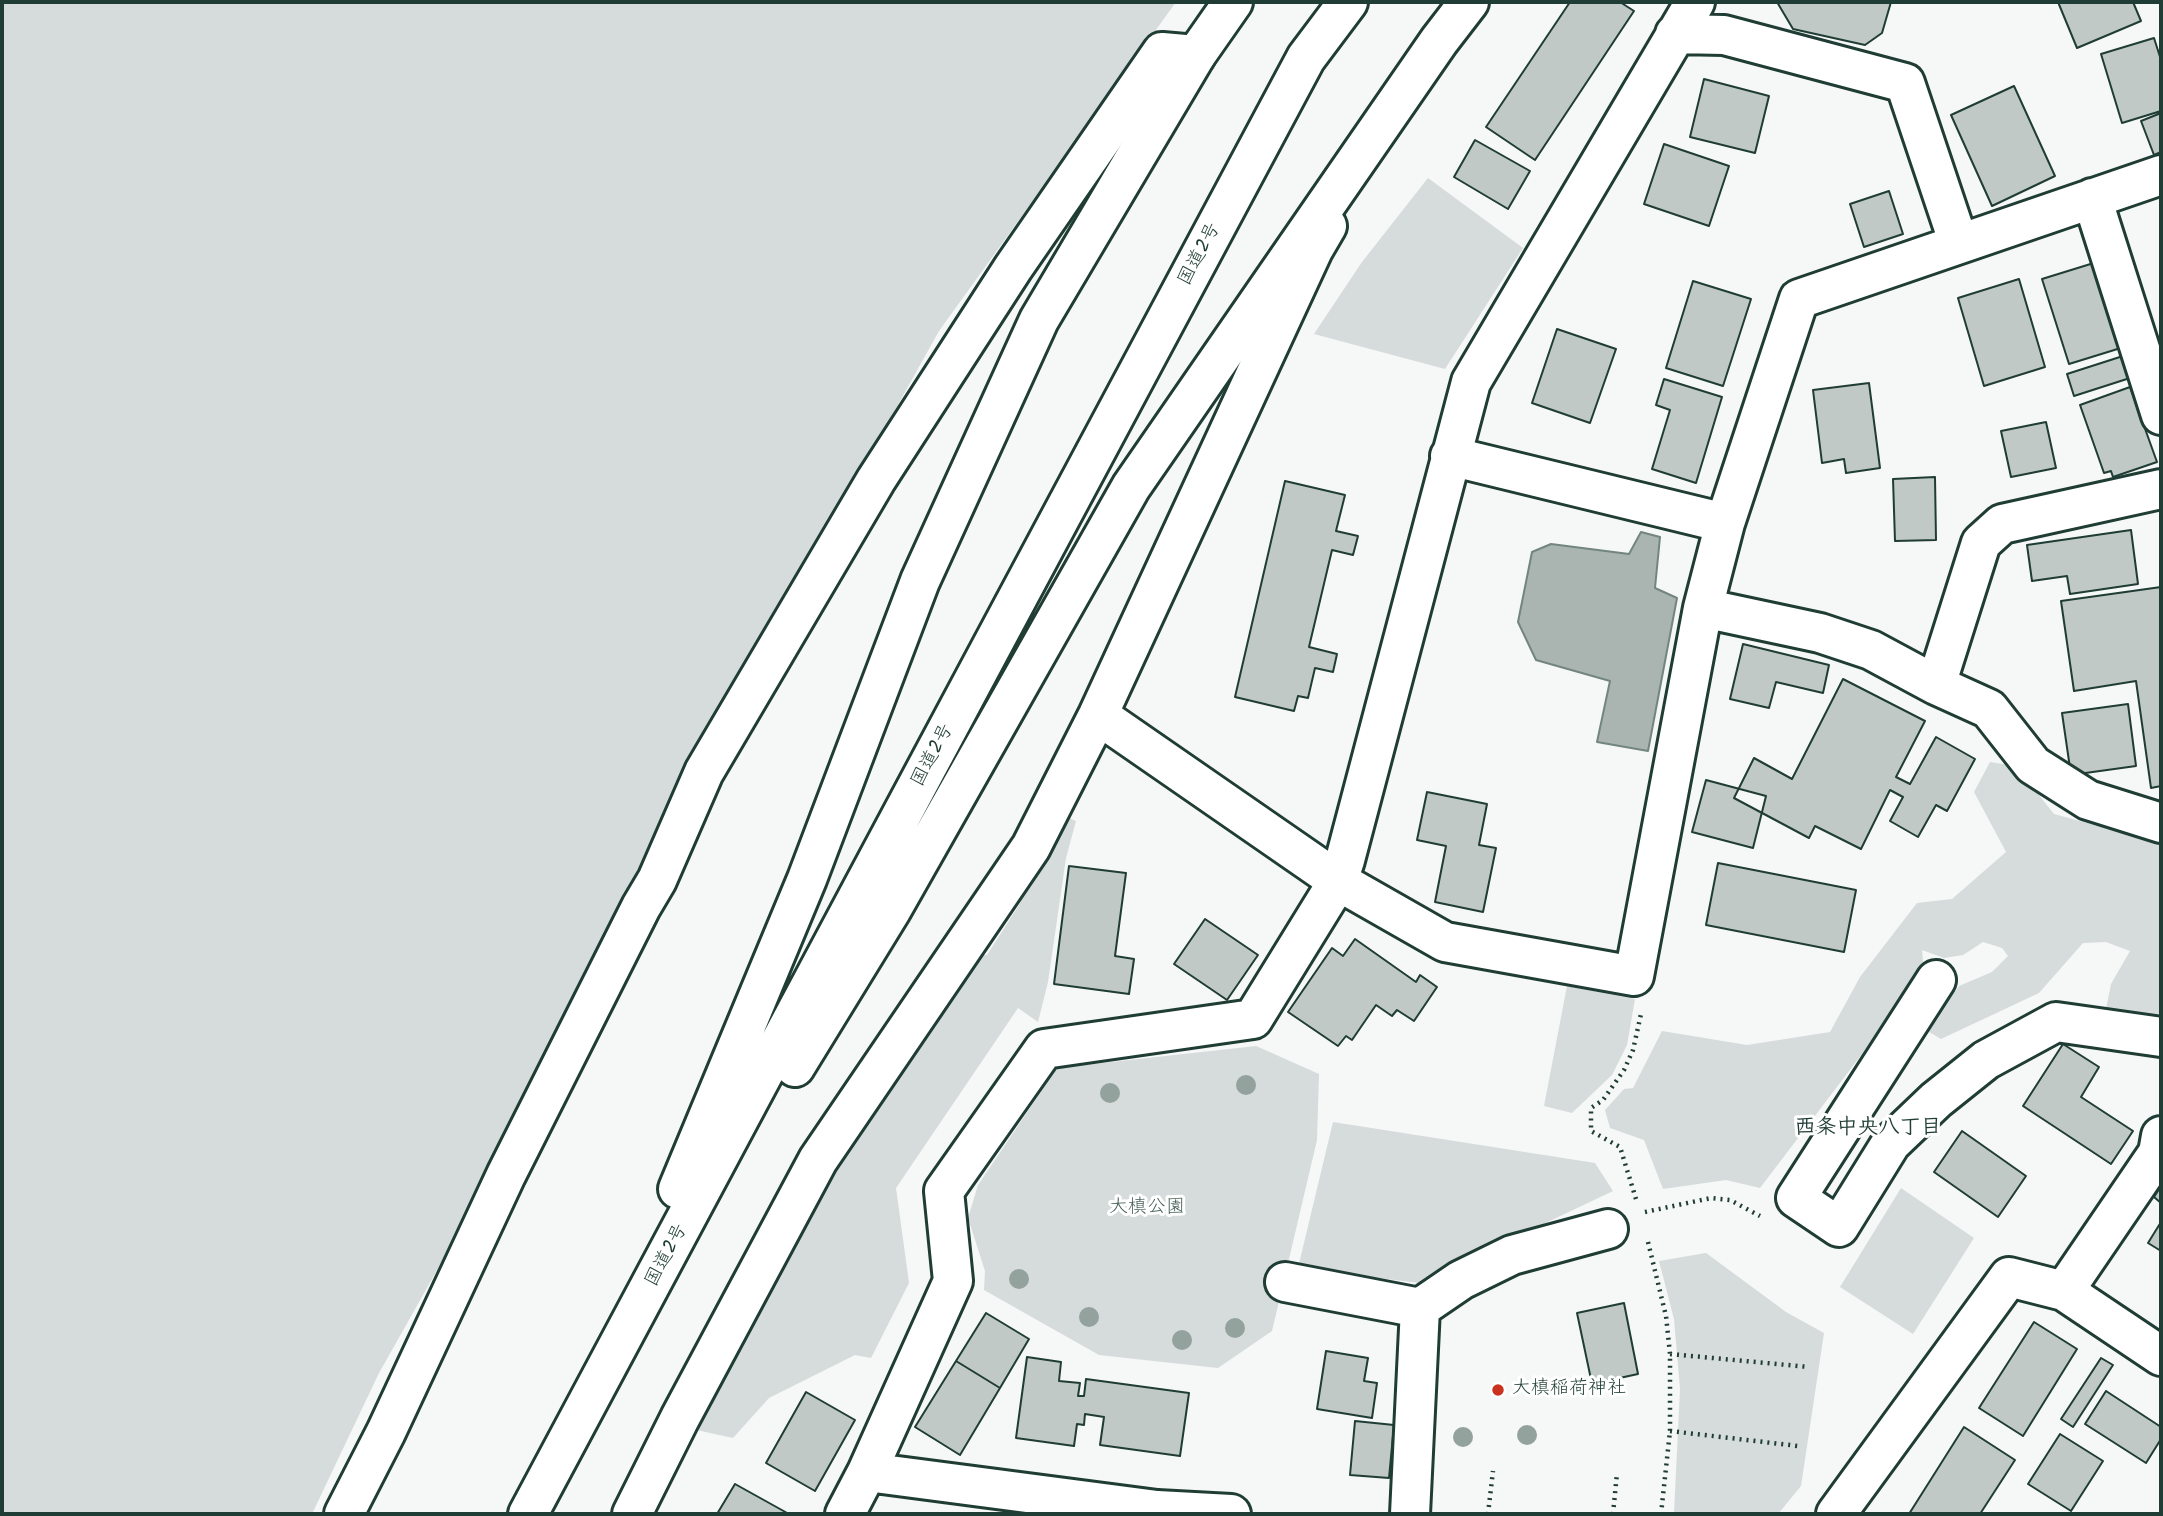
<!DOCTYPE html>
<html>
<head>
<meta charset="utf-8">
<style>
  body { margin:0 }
  #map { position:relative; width:2163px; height:1516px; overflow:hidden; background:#f6f7f7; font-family:Kalam,sans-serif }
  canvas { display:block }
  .frame { position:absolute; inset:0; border:4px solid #1f3d34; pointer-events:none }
</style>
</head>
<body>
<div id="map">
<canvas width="2163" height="1516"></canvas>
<div class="frame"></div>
</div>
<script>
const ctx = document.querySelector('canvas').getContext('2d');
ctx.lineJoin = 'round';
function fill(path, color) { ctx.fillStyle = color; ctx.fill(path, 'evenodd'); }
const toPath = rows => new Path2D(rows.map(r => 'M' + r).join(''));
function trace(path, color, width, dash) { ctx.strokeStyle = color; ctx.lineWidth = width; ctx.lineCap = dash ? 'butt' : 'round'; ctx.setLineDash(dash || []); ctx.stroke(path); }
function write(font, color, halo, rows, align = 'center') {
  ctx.font = font + ' Kalam,"Klee One",sans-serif'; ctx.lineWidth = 6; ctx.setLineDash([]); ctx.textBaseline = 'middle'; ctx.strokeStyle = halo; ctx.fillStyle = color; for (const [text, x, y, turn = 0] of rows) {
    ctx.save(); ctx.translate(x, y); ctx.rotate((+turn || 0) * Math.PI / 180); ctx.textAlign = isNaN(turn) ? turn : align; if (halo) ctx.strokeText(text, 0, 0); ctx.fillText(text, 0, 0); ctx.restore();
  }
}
fill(toPath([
  [2,2,1176,2,939,331,788,602,657,880,379,1373,312,1514,2,1514],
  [1428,178,1523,248,1445,369,1314,334,1362,262],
  [1990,762,2016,766,2054,814,2128,834,2161,840,2161,1010,2156,1018,2105,1014,2111,984,2130,951,2106,942,2083,943,2039,993,1941,1039,1924,1029,1939,1014,1959,986,1992,972,2008,956,2002,948,1983,942,1963,955,1944,958,1922,950,1923,962,1862,1054,1760,1188,1726,1180,1663,1189,1644,1140,1610,1128,1605,1110,1624,1089,1633,1088,1662,1031,1747,1045,1830,1032,1860,977,1917,903,1952,899,2006,852,1974,792],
  [1064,816,1076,821,1066,858,1048,982,1038,1022,1018,1008,896,1188,909,1283,871,1358,855,1355,769,1398,733,1438,692,1429,762,1274,962,956,987,955,1019,905],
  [1567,986,1635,999,1627,1045,1612,1075,1572,1113,1544,1106],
  [1256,1046,1319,1074,1317,1140,1272,1331,1218,1368,1099,1355,984,1290,985,1271,968,1218,978,1185,1057,1068],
  [1333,1122,1595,1163,1613,1191,1419,1283,1298,1268],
  [1901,1188,1974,1238,1913,1334,1840,1287],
  [1706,1253,1786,1312,1824,1333,1801,1486,1778,1514,1674,1513,1680,1389,1674,1319,1659,1261]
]), '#d6dcdb');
const water = toPath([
  [1641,532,1660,537,1655,588,1677,598,1648,751,1597,742,1610,681,1536,660,1518,622,1532,552,1551,544,1629,554,1641,532]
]);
fill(water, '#aab5b1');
trace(water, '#72857f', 2);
const building = toPath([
  [1570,2,1620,2,1634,11,1535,160,1486,127,1570,2],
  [1777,2,1891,2,1882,33,1865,45,1793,29,1777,2],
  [2058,2,2133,2,2141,21,2077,48,2058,2],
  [2154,38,2161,60,2161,111,2122,123,2101,54,2154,38],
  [1704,79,1769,96,1755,153,1690,137,1704,79],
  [2014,86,2055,176,1992,206,1951,115,2014,86],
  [2161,113,2161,152,2154,155,2141,121,2161,113],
  [1475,140,1530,171,1508,209,1454,177,1475,140],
  [1664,144,1729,166,1709,226,1644,204,1664,144],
  [1889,191,1903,234,1864,247,1850,204,1889,191],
  [2097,262,2124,347,2069,364,2042,279,2097,262],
  [2019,279,2045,367,1984,386,1958,298,2019,279],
  [1693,281,1751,299,1723,386,1666,368,1693,281],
  [1557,329,1616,349,1590,423,1532,403,1557,329],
  [2123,356,2130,378,2074,396,2067,374,2123,356],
  [1664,379,1722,397,1696,483,1652,469,1670,410,1656,405,1664,379],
  [1869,383,1880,468,1846,473,1844,459,1822,463,1813,390,1869,383],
  [2130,387,2157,462,2113,477,2111,471,2104,473,2080,405,2130,387],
  [2046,422,2056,468,2011,477,2001,431,2046,422],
  [1935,477,1936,540,1895,541,1893,479,1935,477],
  [1285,481,1345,495,1336,531,1358,536,1353,555,1332,550,1309,647,1337,654,1333,672,1315,668,1308,698,1298,696,1294,711,1235,697,1285,481],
  [2131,530,2138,584,2070,594,2067,576,2032,581,2027,545,2131,530],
  [2161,587,2161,786,2151,788,2136,681,2074,691,2061,601,2161,587],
  [1743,644,1829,665,1823,693,1776,682,1769,708,1730,699,1743,644],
  [1843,679,1925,721,1896,777,1910,784,1936,737,1975,759,1947,811,1936,805,1918,837,1890,821,1903,797,1890,790,1861,849,1815,826,1809,838,1734,798,1754,758,1792,779,1843,679],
  [2128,704,2136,766,2071,775,2062,713,2128,704],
  [1706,780,1766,796,1753,848,1692,832,1706,780],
  [1427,792,1487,804,1479,845,1496,848,1483,912,1435,902,1446,846,1417,840,1427,792],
  [1718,863,1856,890,1844,952,1706,925,1718,863],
  [1069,866,1126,873,1115,956,1134,959,1129,994,1054,984,1069,866],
  [1205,919,1258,955,1227,1000,1174,964,1205,919],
  [1355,939,1416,982,1420,975,1437,987,1414,1021,1397,1010,1392,1016,1376,1005,1352,1040,1346,1036,1338,1046,1288,1012,1332,948,1343,956,1355,939],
  [2063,1044,2099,1067,2081,1097,2133,1131,2111,1164,2023,1106,2063,1044],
  [1962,1131,2026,1176,1998,1217,1934,1172,1962,1131],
  [2161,1186,2161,1203,2154,1197,2161,1186],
  [2161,1222,2161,1251,2148,1243,2161,1222],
  [1624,1303,1638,1374,1592,1384,1577,1313,1624,1303],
  [986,1313,1029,1339,1000,1388,956,1361,986,1313],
  [2034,1322,2077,1349,2023,1436,1979,1408,2034,1322],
  [1326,1351,1368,1358,1364,1381,1377,1383,1372,1418,1317,1409,1326,1351],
  [1027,1357,1061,1362,1059,1381,1080,1383,1078,1396,1084,1396,1086,1379,1189,1393,1180,1456,1100,1445,1104,1417,1085,1414,1084,1425,1077,1424,1074,1446,1016,1438,1027,1357],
  [2101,1358,2113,1365,2073,1427,2061,1419,2101,1358],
  [956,1361,1000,1388,960,1455,915,1427,956,1361],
  [2106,1391,2161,1427,2161,1439,2146,1463,2085,1424,2106,1391],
  [806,1392,855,1420,815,1491,766,1463,806,1392],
  [1355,1421,1394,1425,1389,1478,1350,1475,1355,1421],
  [1964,1427,2015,1460,1980,1514,1909,1514,1964,1427],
  [2060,1434,2103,1461,2071,1511,2028,1484,2060,1434],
  [735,1484,789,1514,717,1514,735,1484]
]);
fill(building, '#c0c9c6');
trace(building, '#1f3d34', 2);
const street = toPath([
  [1675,34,1724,35,1905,83,1959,244],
  [2092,198,2161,415],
  [1450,456,1725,523],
  [1703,608,1820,633,1871,650,1936,685,1989,709,2033,765,2088,800,2161,823],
  [1936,685,1981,543,2002,524,2161,489],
  [1098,715,1338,881,1445,942,1634,976,1703,608,1725,523,1799,299,2161,175],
  [1936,980,1796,1198,1839,1227,1891,1143,1936,1100,1986,1060,2056,1022,2161,1037],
  [1285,1282,1420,1308,1410,1514],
  [2064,1291,2158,1153,2161,1136],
  [1420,1308,1461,1280,1512,1255,1608,1229],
  [867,1472,1157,1510,1231,1514],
  [344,1514,386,1432,506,1175,641,907,657,880,704,772,876,480,1013,268,1162,52,1196,55],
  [632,1514,680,1418,818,1160,1031,847,1098,715,1313,250,1327,226],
  [845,1514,867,1472,953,1281,944,1191,1044,1049,1253,1019,1338,881,1345,860,1471,382,1695,2],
  [1836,1514,2009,1277,2064,1291,2161,1356]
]);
const highway = toPath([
  [795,1067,892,909,1131,487,1439,41,1469,2],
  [678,1189,807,879,920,581,1039,320,1196,55,1233,2],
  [528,1514,1306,58,1348,2]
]);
trace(street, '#1f3d34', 44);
trace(highway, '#1f3d34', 44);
trace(toPath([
  [1636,1199,1620,1147,1591,1131,1591,1108,1603,1100,1624,1070,1633,1050,1641,1014],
  [1645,1212,1711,1198,1730,1200,1760,1216],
  [1648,1242,1666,1316,1670,1354,1670,1431,1661,1514],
  [1670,1354,1809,1367],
  [1670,1431,1798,1446],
  [1488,1514,1493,1471],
  [1613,1514,1617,1473]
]), '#1f3d34', 4.5, [2, 5]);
trace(street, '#fff', 38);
trace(highway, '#fff', 38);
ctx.fillStyle = '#94a29e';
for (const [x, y] of [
  [1246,1085],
  [1110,1093],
  [1019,1279],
  [1089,1317],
  [1235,1328],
  [1182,1340],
  [1527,1435],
  [1463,1437]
]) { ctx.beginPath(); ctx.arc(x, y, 10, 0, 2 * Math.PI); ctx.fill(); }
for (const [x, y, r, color] of [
  [1498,1390,7,"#c8321e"]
]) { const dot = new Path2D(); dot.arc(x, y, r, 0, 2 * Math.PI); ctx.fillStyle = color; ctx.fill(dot); trace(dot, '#fff', 2.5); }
write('19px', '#1f3d34', '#fff', [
  ["国道2号",1201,255,-62],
  ["国道2号",934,756,-62],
  ["国道2号",668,1256,-62]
]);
write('19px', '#445d55', '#fff', [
  ["大槙公園",1147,1209]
]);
write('19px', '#1f3d34', '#fff', [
  ["大槙稲荷神社",1512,1390]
], 'left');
write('bold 21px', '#1f3d34', '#fff', [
  ["西条中央八丁目",1868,1129]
]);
</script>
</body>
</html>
